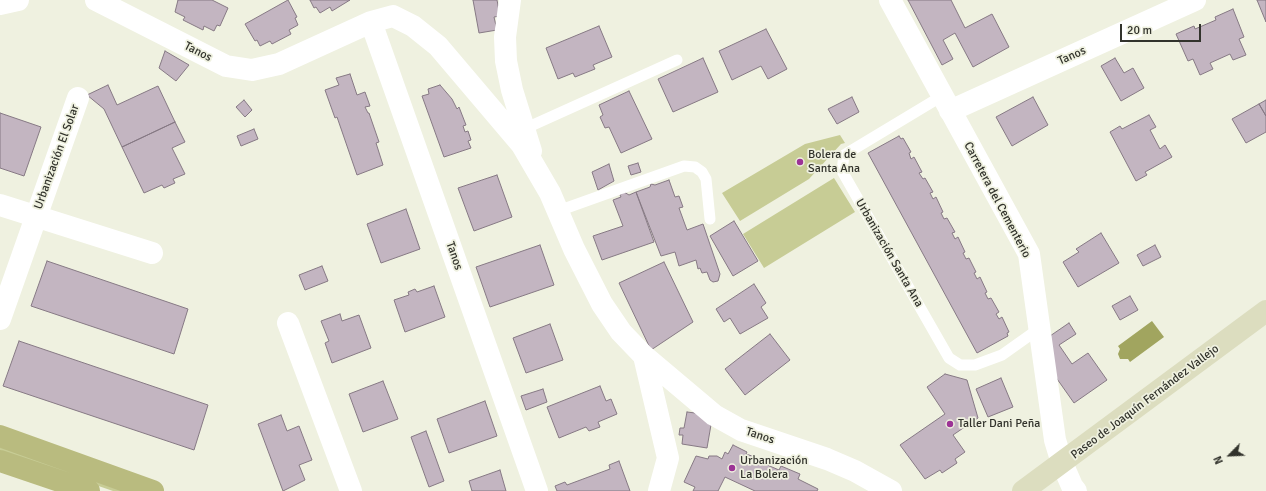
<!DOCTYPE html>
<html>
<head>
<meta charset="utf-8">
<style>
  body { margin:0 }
  #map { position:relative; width:1266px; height:491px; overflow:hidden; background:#eff1e0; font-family:Signika,sans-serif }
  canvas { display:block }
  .north { position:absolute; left:1210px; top:435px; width:40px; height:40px; -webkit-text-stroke:3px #eff1e0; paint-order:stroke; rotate:246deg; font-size:11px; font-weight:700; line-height:16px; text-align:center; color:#32332c }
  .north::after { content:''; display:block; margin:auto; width:14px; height:18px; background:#32332c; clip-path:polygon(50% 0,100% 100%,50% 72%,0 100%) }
  .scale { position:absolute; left:1120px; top:24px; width:81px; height:18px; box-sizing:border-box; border:2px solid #32332c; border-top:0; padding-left:5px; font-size:12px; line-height:14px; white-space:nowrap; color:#32332c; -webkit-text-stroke:3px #eff1e0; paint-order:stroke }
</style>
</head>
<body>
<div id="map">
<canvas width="1266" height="491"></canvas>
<div class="north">N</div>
<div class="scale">20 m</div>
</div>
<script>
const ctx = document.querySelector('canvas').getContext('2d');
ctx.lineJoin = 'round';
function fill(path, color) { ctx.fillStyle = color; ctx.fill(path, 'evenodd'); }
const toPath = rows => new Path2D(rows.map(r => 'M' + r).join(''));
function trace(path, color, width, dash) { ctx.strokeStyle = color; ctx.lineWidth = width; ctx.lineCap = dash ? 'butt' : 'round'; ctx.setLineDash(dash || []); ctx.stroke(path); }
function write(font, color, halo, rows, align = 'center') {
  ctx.font = font + ' Signika,sans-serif'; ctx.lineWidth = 3.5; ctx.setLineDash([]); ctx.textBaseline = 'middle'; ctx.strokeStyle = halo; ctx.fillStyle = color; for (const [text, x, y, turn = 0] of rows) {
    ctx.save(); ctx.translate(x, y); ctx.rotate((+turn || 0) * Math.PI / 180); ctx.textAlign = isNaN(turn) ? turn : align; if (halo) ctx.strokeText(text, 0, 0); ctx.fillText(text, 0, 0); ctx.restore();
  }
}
fill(toPath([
  [840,135,845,143,841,144,809,179,740,221,722,193,805,144],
  [834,178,855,212,764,268,743,234],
  [0,447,124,491,113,491,0,452]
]), '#c7cc95');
fill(toPath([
  [1152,321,1164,337,1130,362,1128,359,1120,359,1118,354,1120,349,1118,346]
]), '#a1a55f');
const building = toPath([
  [178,0,212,0,228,8,220,26,217,25,214,31,204,26,203,30,183,20,185,17,175,12,178,0],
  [288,0,297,17,295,18,298,25,289,30,291,34,272,44,270,41,260,46,257,40,255,41,245,24,288,0],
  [310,0,350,0,332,11,330,7,320,13,316,7,314,8,310,0],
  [473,0,497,0,500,16,494,17,497,30,479,33,473,0],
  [908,0,951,0,965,28,992,14,1009,47,973,67,955,33,943,40,953,59,942,65,908,0],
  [1257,0,1266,0,1266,22,1257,0],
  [1233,9,1244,37,1239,39,1246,55,1233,60,1230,54,1210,63,1213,69,1200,75,1193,59,1188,61,1176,34,1194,26,1195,29,1216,20,1215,17,1233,9],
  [599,26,612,57,593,65,595,69,575,77,573,73,558,79,546,48,599,26],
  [766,29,787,69,768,79,761,66,732,80,719,51,766,29],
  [165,51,189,65,176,81,159,68,165,51],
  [703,58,718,92,673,112,658,79,703,58],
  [1115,58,1124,73,1133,68,1144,88,1121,101,1101,66,1115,58],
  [350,74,357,95,365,92,370,106,365,107,368,113,369,113,379,142,376,143,383,165,357,175,337,117,335,118,325,90,339,85,336,78,350,74],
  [108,85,117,105,158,86,175,122,122,147,104,109,87,95,108,85],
  [440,85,452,99,457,109,459,107,466,125,463,126,465,132,468,131,471,140,468,141,471,148,444,157,422,96,429,94,428,89,440,85],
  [629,91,652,139,621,153,609,127,605,128,600,117,603,115,599,105,629,91],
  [852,97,859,112,837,124,828,109,852,97],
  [1033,97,1048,125,1012,146,996,117,1033,97],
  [244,100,252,110,245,117,236,107,244,100],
  [1266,100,1266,116,1259,104,1266,100],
  [1259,104,1266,116,1266,132,1246,143,1232,119,1259,104],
  [0,113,41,127,24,176,0,168,0,113],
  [1149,115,1156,127,1150,130,1160,149,1165,145,1172,157,1145,172,1147,175,1136,181,1110,132,1120,126,1122,129,1149,115],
  [175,122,185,142,172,148,185,174,173,179,175,183,164,188,162,185,144,193,122,147,175,122],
  [254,129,258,139,241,146,237,136,254,129],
  [899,136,901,139,903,138,911,152,909,153,911,159,914,157,922,172,919,173,923,179,925,178,933,192,930,193,933,199,936,197,943,212,941,213,944,219,947,218,955,232,952,233,955,239,958,237,965,252,963,253,966,259,969,258,976,272,974,273,977,279,980,277,987,292,985,293,988,299,991,298,999,312,996,314,999,319,1002,317,1009,332,1007,333,1008,336,977,353,868,153,899,136],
  [638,163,641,172,631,175,628,166,638,163],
  [609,164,614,181,598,190,592,172,609,164],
  [497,175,512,217,474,231,458,188,497,175],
  [669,180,675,197,679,196,683,207,679,208,687,230,703,224,720,274,718,281,713,282,710,280,707,272,702,273,700,268,698,269,696,260,679,266,675,252,661,256,636,192,650,187,651,184,655,185,669,180],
  [624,192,629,195,636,192,654,242,602,260,593,236,623,226,613,200,621,197,620,195,624,192],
  [406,209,420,249,381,263,367,224,406,209],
  [734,221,758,261,733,276,710,236,734,221],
  [1101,233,1119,263,1078,287,1063,262,1079,252,1076,249,1101,233],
  [540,245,554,285,490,307,476,267,540,245],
  [1155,245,1161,257,1143,266,1137,255,1155,245],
  [47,261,188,309,174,354,31,306,47,261],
  [664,262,693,322,651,350,619,283,664,262],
  [322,266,328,281,305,290,299,275,322,266],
  [754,284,766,303,761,307,768,318,740,334,730,318,724,322,716,309,754,284],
  [434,286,445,317,405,332,394,300,409,295,408,292,415,289,417,292,434,286],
  [1130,296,1138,310,1120,320,1112,306,1130,296],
  [340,314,342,321,359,315,371,348,332,363,325,343,329,341,321,321,340,314],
  [1069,323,1076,334,1059,345,1072,364,1088,353,1107,380,1074,403,1055,376,1050,336,1069,323],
  [550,324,563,360,526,373,513,338,550,324],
  [770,334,790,360,745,395,725,369,770,334],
  [19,341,208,405,194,450,3,386,19,341],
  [945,374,967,380,978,418,953,435,965,452,955,459,957,463,942,473,940,470,925,479,900,445,945,414,927,387,945,374],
  [1001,378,1013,407,988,417,976,389,1001,378],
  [383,381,398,419,363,432,349,394,383,381],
  [600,386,606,401,611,399,617,414,598,422,600,427,589,431,586,427,559,438,547,407,600,386],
  [543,389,547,402,526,410,521,396,543,389],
  [485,401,497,436,449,453,437,419,485,401],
  [687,412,703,414,712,419,707,448,682,444,683,435,679,435,680,428,684,428,687,412],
  [281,415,287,431,299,426,312,460,299,465,305,480,283,491,258,424,281,415],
  [426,431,444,481,429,487,411,437,426,431],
  [733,445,747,452,746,454,752,456,751,458,779,470,781,466,800,474,798,479,818,489,817,491,755,491,725,477,718,491,693,491,695,487,684,482,696,456,708,459,709,456,717,456,722,459,725,452,728,454,733,445],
  [619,461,630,491,557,491,555,486,565,482,567,485,610,469,609,465,619,461],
  [500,470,506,491,472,491,469,481,500,470]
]);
fill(building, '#c3b5c1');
trace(building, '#867984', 1);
trace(toPath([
  [942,96,844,155,842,171,949,358,960,365,975,365,1002,355,1040,328],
  [524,129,677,60],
  [558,211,684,166,695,167,702,172,706,179,710,219]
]), '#fff', 11);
trace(toPath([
  [96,0,226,66,252,70,279,64,371,22,393,16,413,26,438,46,522,145,550,193,574,249,602,304,621,332,644,356,714,415,741,430,827,459,855,471,891,491],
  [510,0,505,37,506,61,512,90,531,151],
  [890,0,1029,254,1055,440,1062,463,1072,486,1076,491],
  [0,4,18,0],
  [371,22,537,491],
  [950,111,1195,0],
  [0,205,152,253],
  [0,319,78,98],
  [288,323,351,491],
  [644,356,668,458,659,491]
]), '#fff', 22);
trace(toPath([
  [1023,491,1266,311]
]), '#dcddbf', 22);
trace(toPath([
  [0,436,153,491],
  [0,461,89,491]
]), '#b9bb7f', 22);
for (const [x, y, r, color] of [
  [800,162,4,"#9c3396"],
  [950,424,4,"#9c3396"],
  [732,468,4,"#9c3396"]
]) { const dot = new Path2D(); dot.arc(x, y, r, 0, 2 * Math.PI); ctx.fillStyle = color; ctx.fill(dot); trace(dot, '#eff1e0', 1.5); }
write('12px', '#32332c', '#eff1e0', [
  ["Tanos",198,52,27],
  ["Tanos",1072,56,-24],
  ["Urbanización El Solar",57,157,-70],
  ["Carretera del Cementerio",997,200,62],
  ["Urbanización Santa Ana",889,253,60],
  ["Tanos",454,256,71],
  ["Paseo de Joaquín Fernández Vallejo",1145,402,-37],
  ["Tanos",760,436,18]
]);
write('12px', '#32332c', '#eff1e0', [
  ["Bolera de",808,155],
  ["Santa Ana",808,169],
  ["Taller Dani Peña",958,424],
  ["Urbanización",740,461],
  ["La Bolera",740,475]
], 'left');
</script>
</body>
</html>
